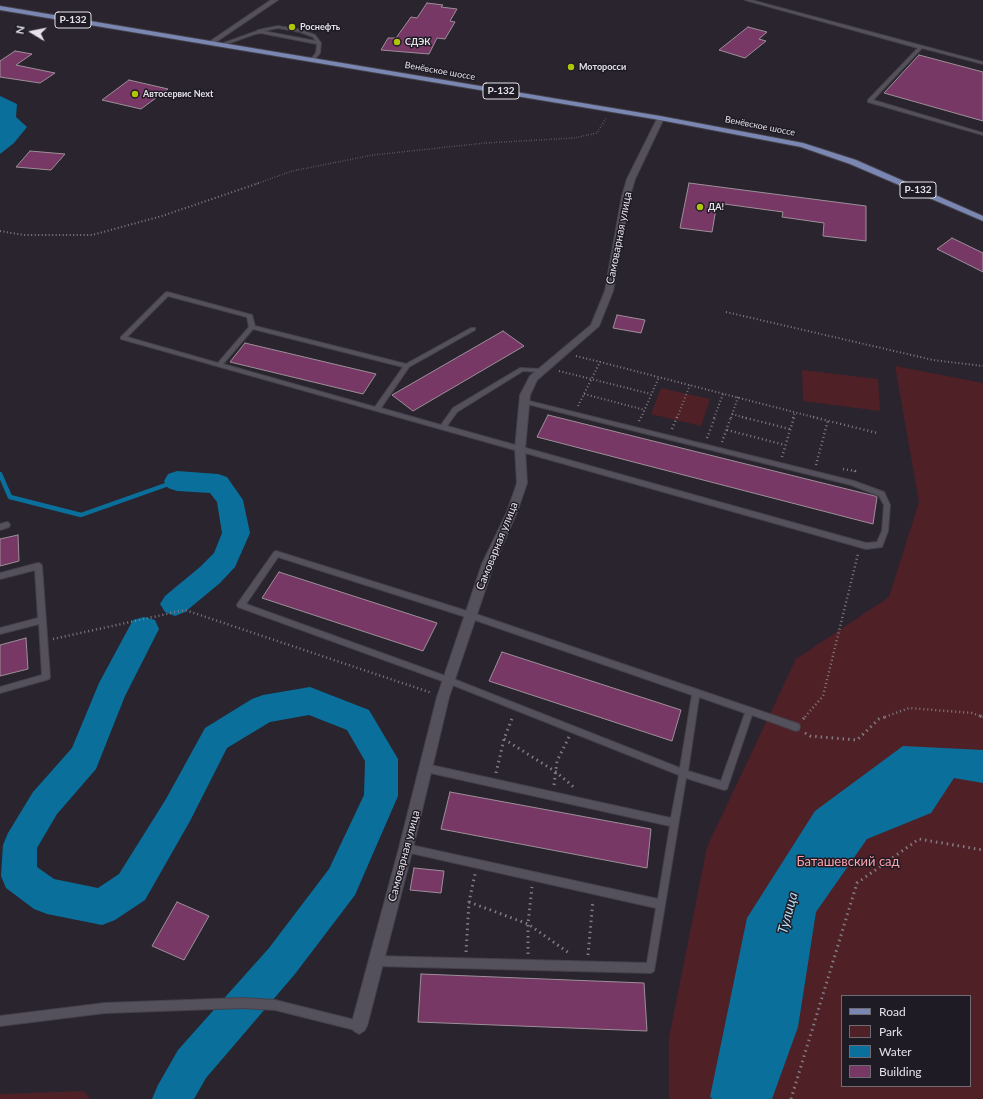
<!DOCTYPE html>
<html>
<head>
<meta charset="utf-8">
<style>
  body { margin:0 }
  #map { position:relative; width:983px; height:1099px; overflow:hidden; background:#29242e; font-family:Lato,sans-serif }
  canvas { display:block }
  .legend { position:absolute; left:841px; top:995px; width:130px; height:92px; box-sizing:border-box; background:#1f1b25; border:1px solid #6e6b73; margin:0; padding:5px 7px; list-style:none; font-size:12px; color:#e5e2e9 }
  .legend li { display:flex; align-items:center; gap:8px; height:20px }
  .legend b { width:20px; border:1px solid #6e6b73 }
  .north { position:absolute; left:12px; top:12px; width:40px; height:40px; -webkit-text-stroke:3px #1f1b25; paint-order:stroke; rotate:280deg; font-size:11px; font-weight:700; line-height:16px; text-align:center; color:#e5e2e9 }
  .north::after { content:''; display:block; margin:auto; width:14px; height:18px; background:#e5e2e9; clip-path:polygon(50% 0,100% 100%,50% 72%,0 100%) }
</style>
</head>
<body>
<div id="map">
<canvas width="983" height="1099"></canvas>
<ul class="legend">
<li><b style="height:5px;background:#7b87b3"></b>Road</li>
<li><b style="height:11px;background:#502027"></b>Park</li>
<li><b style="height:11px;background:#0a709b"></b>Water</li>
<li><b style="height:11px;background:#773866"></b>Building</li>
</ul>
<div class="north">N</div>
</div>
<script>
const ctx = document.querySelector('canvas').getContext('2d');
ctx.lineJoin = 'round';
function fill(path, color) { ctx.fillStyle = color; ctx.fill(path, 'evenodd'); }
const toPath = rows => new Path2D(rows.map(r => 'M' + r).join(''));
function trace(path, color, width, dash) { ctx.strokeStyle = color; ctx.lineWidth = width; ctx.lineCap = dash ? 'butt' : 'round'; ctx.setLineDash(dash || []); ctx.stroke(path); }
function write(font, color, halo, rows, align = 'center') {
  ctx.font = font + ' Lato,sans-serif'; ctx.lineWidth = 3; ctx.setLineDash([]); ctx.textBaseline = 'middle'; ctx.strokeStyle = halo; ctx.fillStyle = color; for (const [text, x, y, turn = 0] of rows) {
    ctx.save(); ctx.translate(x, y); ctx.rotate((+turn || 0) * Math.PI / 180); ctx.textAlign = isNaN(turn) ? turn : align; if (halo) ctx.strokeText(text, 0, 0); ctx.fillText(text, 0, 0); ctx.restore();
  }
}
fill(toPath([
  [895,366,983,383,983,1099,669,1099,669,1038,707,847,796,659,889,597,919,502],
  [842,996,970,996,970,1086,842,1086],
  [802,370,878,379,880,411,803,401],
  [661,388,710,399,701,426,651,414],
  [84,1091,90,1099,0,1099,0,1094]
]), '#502027');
fill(toPath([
  [0,96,17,104,16,117,27,127,14,143,0,154],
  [903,746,983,750,983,783,954,778,931,813,867,839,816,912,798,1027,772,1099,713,1099,710,1097,747,918,815,811]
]), '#0a709b');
trace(toPath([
  [0,474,10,497,81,515,177,481]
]), '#0a709b', 4.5);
fill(toPath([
  [177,471,218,474,227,477,243,500,250,533,235,567,220,583,185,612,175,616,165,612,160,604,165,596,200,567,214,553,222,533,217,502,210,493,177,491,168,488,164,481,168,474,177,471],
  [144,617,155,620,159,629,125,696,96,769,57,814,37,848,37,867,54,879,98,888,119,874,166,799,205,728,252,699,263,695,310,687,369,710,398,759,398,796,355,895,295,974,206,1078,194,1099,152,1099,158,1085,178,1050,269,948,329,869,364,795,365,761,347,730,309,715,270,722,227,748,190,821,145,900,115,920,102,925,47,914,34,909,6,888,1,876,3,845,8,833,33,792,72,748,99,683,133,620,144,617]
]), '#0a709b');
const building = toPath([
  [427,3,443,5,441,7,457,9,450,21,455,22,445,39,437,38,429,54,381,50,388,38,396,38,411,17,417,18,427,3],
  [748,27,767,32,759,39,766,41,745,58,719,50,748,27],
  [15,51,32,54,16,65,55,73,40,83,0,77,0,61,15,51],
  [919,55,983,72,983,121,884,93,919,55],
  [129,80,168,89,141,109,102,100,129,80],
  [30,151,65,154,51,170,16,167,30,151],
  [689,183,866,206,866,241,823,236,824,223,782,217,783,212,717,203,712,232,680,228,689,183],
  [952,238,983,253,983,272,937,249,952,238],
  [617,315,645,320,641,333,613,328,617,315],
  [503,331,524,346,413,411,392,395,503,331],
  [245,343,376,374,363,394,230,362,245,343],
  [548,415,875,496,877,497,873,524,537,437,548,415],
  [18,535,19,561,0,566,0,539,18,535],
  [279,572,437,623,423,651,262,598,279,572],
  [26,638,28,669,0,676,0,645,26,638],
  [502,652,681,710,672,741,489,681,502,652],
  [450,792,651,829,647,868,441,829,450,792],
  [414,868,444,871,441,893,410,890,414,868],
  [177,902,209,916,184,960,152,946,177,902],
  [421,974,644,983,647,1031,418,1022,421,974]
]);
fill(building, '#773866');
trace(building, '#9d9098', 1);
const service = toPath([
  [745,0,751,0,983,62,983,64,922,48,873,100,983,133,983,135,868,102,868,100,918,48,745,0],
  [278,26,302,30,315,35,321,43,320,53,314,60,312,60,311,59,316,53,317,44,261,33,255,34,224,45,221,44,257,31,258,30,278,26],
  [278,28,300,32,313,37,316,41,263,31,278,28],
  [167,292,252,315,255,326,406,364,471,328,475,328,475,330,409,367,381,408,441,425,453,408,520,368,540,369,542,370,542,372,523,371,457,412,447,426,866,543,877,542,882,531,884,505,879,496,851,485,523,403,522,402,523,401,525,400,854,481,884,492,890,505,888,531,882,547,866,549,121,339,121,337,165,293,167,292],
  [168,296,247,317,249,327,218,363,127,337,168,296],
  [253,329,403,367,375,407,223,364,253,329],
  [7,522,9,523,10,525,9,527,0,530,0,524,7,522],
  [276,551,470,612,799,724,800,727,799,730,796,731,752,715,727,789,724,790,686,778,654,971,651,973,376,966,373,964,371,961,373,958,376,956,647,963,656,908,406,852,403,851,402,848,403,845,406,844,658,899,670,826,426,772,423,771,422,768,423,765,426,764,671,818,679,775,445,682,238,607,237,605,238,603,274,552,276,551],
  [278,557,469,618,692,695,680,768,451,678,246,604,278,557],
  [699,697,745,713,721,781,688,771,699,697],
  [38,563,41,564,42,566,50,677,49,679,46,680,0,693,0,687,42,675,39,624,0,634,0,628,38,618,35,570,0,579,0,573,38,563],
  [242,998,275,1000,359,1021,362,1023,364,1026,362,1029,359,1031,275,1010,242,1008,105,1013,0,1026,0,1016,105,1003,242,998]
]);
const minor = toPath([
  [271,0,278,0,213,44,209,44,209,42,271,0],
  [658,117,664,118,635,179,630,196,613,291,599,326,537,380,530,395,525,449,527,483,517,512,494,564,449,697,413,848,367,1026,364,1031,359,1034,354,1031,351,1026,399,848,437,697,482,564,507,512,517,483,515,449,520,395,530,376,591,325,605,291,622,196,627,179,658,117]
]);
const primary = toPath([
  [0,6,660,116,803,143,856,160,983,216,983,221,850,164,801,147,660,120,0,10,0,6]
]);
trace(service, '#444149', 2);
trace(minor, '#444149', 2);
trace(primary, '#444149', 2);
trace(toPath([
  [256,184,292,171,373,155,485,143,574,138,597,133,606,118]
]), '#807c84', 1.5, [0.5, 2]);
trace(toPath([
  [0,231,24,235,92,235,162,216,259,183],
  [726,312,933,360,983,366],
  [576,356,600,362],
  [559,371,651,394],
  [584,394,645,410],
  [578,406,600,362,817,418],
  [732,414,746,418],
  [641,418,659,377],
  [677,418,690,385],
  [714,418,723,394],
  [731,418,738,397],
  [793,418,795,412]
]), '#807c84', 2, [1, 2.5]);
trace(toPath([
  [742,417,790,429],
  [813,417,877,433],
  [639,421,641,417],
  [672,429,677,417],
  [727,430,785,445],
  [707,438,715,417],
  [722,442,731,417],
  [782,457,794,417],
  [816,465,828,420],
  [843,469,855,471,854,474],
  [53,639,185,610,432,693],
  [805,717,823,696,858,554],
  [885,717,909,708,972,713,983,717]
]), '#807c84', 2.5, [1, 3]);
trace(toPath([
  [980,716,983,717],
  [803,719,806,716],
  [805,733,810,736,857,740,879,719,888,716],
  [504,739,556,772,576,789],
  [496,773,504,739,513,716],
  [554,785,557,761,569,737],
  [469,902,528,924,569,953],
  [466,952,469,902,475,874],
  [528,954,528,924,532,887],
  [588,955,593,900],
  [791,1099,857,883,919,839,983,850]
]), '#807c84', 3, [1.5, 4]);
fill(service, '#55515c');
fill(minor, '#55515c');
fill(primary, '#7b87b3');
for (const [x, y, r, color] of [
  [292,27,4,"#aec508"],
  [397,42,4,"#aec508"],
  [571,67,4,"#aec508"],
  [135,94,4,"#aec508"],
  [700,207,4,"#aec508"]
]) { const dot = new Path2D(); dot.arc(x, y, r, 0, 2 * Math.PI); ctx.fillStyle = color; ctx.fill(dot); trace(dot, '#1f1b25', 1.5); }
write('bold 9px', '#e5e2e9', '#1f1b25', [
  ["Роснефть",300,27],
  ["СДЭК",405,42],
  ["Моторосси",579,67],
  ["Автосервис Next",143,94],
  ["ДА!",708,207]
], 'left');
write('9px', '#e5e2e9', '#1f1b25', [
  ["Венёвское шоссе",440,71,10],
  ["Венёвское шоссе",760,126,11]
]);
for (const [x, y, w] of [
  [73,20,36],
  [501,91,36],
  [918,190,36]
]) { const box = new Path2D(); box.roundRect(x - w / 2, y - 8, w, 16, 3); ctx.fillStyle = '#1f1b25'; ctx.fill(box); trace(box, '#e5e2e9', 1); }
write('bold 10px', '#e5e2e9', null, [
  ["Р-132",73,20],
  ["Р-132",501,91],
  ["Р-132",918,190]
]);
write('11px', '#e5e2e9', '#1f1b25', [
  ["Самоварная улица",619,238,-79],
  ["Самоварная улица",497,546,-68],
  ["Самоварная улица",404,856,-75]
]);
write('13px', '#fda2aa', '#1f1b25', [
  ["Баташевский сад",848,862]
]);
write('italic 14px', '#b1daf2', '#1f1b25', [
  ["Тулица",788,913,-75]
]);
</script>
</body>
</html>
